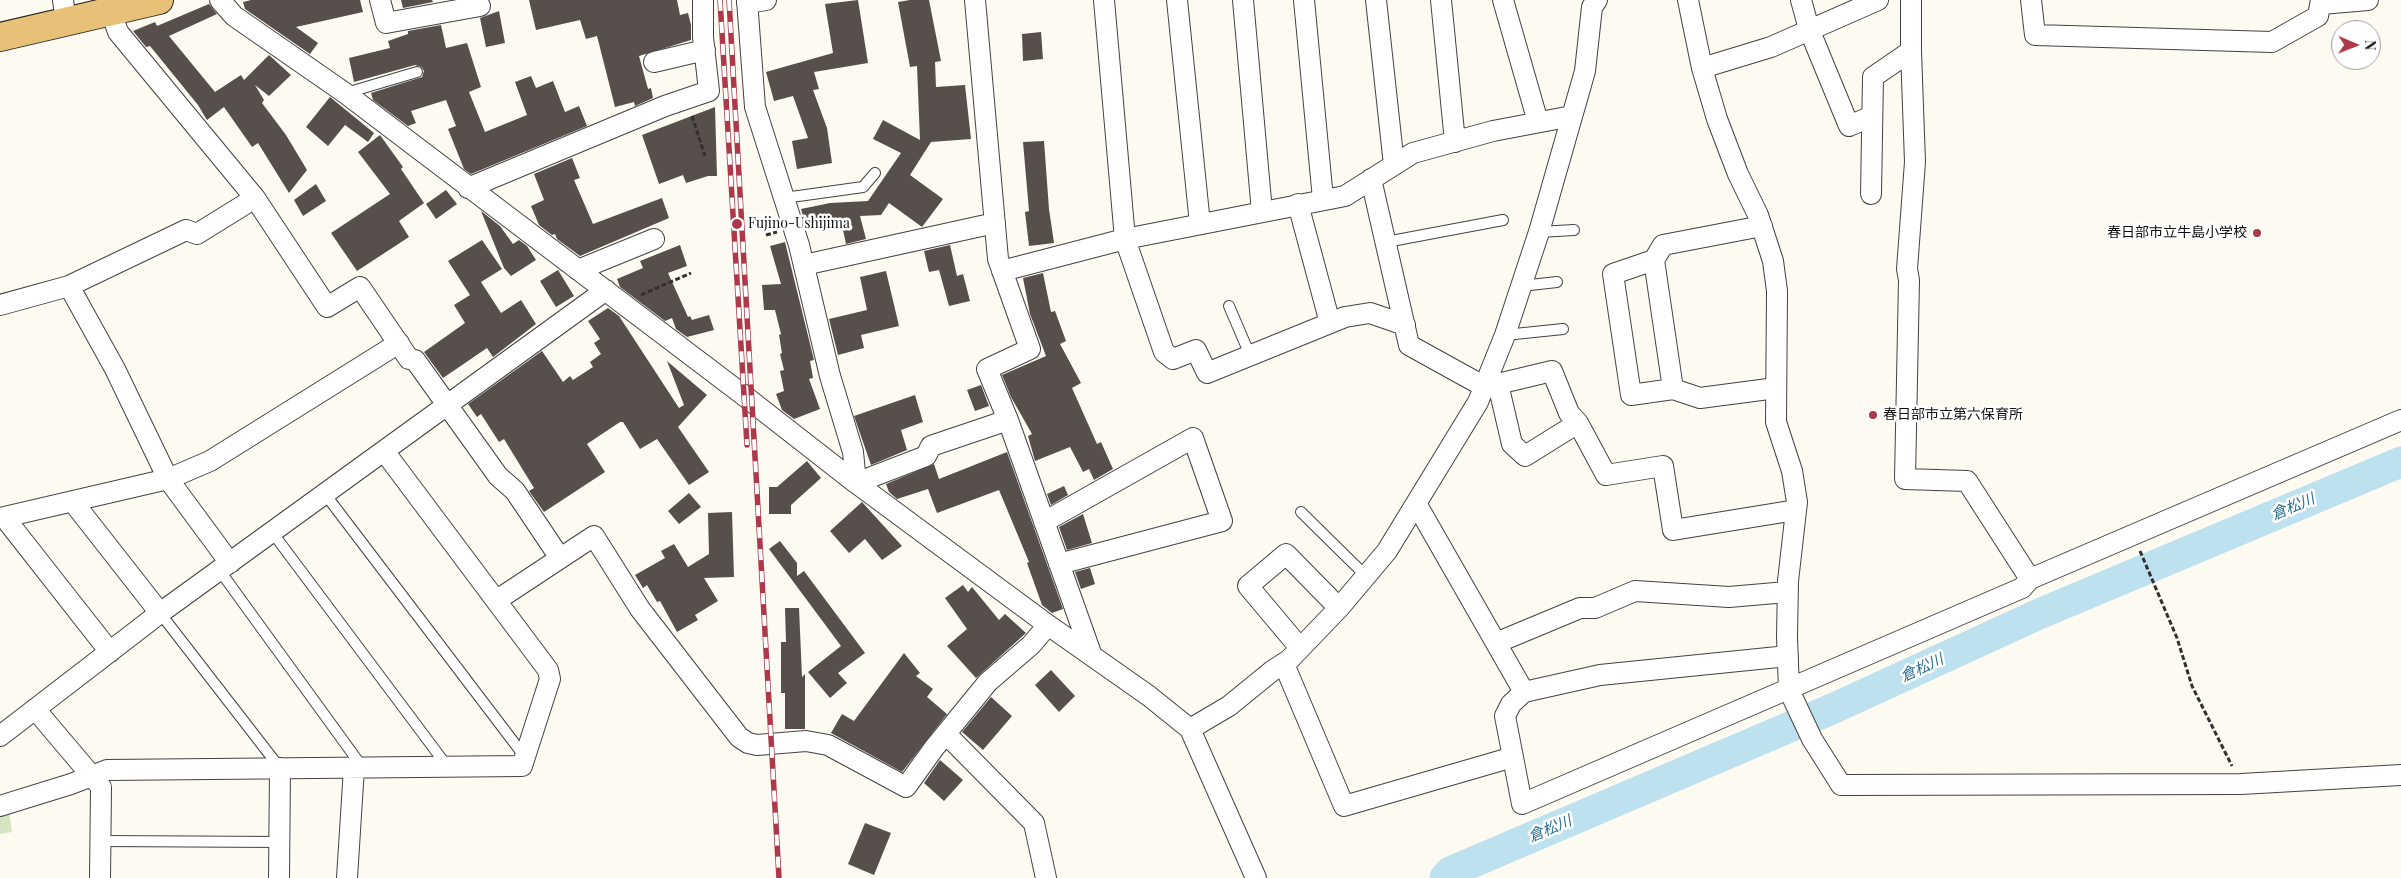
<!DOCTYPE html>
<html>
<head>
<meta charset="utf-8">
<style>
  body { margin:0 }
  #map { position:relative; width:2401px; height:878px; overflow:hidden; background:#fdfaf2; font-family:"Playfair Display",serif }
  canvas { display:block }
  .north { position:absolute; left:2331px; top:20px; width:50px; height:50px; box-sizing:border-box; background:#fff; border:1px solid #9f9f9f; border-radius:50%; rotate:91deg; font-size:14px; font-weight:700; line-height:20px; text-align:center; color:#0f0f0f }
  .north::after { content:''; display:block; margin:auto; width:18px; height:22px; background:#ad384a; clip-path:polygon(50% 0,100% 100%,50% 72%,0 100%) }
</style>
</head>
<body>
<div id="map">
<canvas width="2401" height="878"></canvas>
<div class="north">N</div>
</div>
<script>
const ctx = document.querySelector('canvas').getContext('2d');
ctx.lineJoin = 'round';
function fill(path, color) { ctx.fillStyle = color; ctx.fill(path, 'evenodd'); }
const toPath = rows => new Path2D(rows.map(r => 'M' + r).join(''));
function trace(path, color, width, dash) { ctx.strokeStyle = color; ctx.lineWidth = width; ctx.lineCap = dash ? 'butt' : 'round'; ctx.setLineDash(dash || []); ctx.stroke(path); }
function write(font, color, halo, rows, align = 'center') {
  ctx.font = font + ' "Playfair Display","Noto Sans JP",serif'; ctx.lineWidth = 5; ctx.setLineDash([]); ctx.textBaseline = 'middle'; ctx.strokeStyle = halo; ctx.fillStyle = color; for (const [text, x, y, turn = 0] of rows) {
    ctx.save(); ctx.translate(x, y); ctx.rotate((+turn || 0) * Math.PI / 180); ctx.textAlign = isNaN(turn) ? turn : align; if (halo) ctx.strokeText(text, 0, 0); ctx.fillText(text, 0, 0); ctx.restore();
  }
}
fill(toPath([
  [9,811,12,832,0,834,0,814]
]), '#d6e4bf');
trace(toPath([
  [1445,878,1450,872,1832,709,2039,614,2401,462]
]), '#bde1ef', 31);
fill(toPath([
  [251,0,360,0,363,12,296,27,318,43,310,54,245,9,243,2],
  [401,0,432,0,433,2,403,8],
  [529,0,677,0,680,15,688,13,691,25,691,40,639,56,648,89,651,88,653,98,635,106,634,102,615,107,597,36,586,39,580,20,536,30],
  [858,0,868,63,814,72,819,89,813,90,827,128,832,163,797,169,792,141,808,138,793,96,774,101,766,72,833,53,825,4],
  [910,0,929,0,941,61,935,62,936,87,965,85,971,139,931,142,910,175,943,199,922,227,889,203,881,215,860,216,866,239,846,244,841,220,806,227,801,209,830,203,868,201,901,153,873,139,883,120,920,140,917,66,910,67,898,2],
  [209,4,217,14,169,36,215,92,241,75,244,80,269,55,291,75,269,96,255,85,264,100,262,103,286,135,307,170,289,193,258,143,252,147,224,107,207,120,198,105,150,46,146,47,133,31,155,22,157,26],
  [499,11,505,43,486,47,480,18],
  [441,25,446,48,467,43,481,87,469,92,485,132,527,115,515,82,531,76,536,88,553,81,565,112,579,106,587,126,471,174,464,169,448,129,456,126,446,100,411,111,416,123,408,126,373,100,371,93,422,77,424,71,421,67,415,65,354,82,349,58,390,48,388,41,408,34,408,31],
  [1041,32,1043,59,1023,61,1022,34],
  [330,97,374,133,368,142,345,125,328,146,306,127],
  [715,107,717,176,708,176,686,183,683,175,659,184,642,135],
  [380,135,403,167,401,169,424,203,399,221,409,237,357,271,331,233,390,194,358,152],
  [1044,141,1049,209,1054,243,1029,246,1025,212,1029,211,1023,142],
  [572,158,580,178,574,180,593,224,662,198,669,218,580,256,557,239,555,234,552,235,539,225,531,206,544,200,534,174],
  [316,184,326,201,303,216,294,200],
  [446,190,457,204,436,219,426,204],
  [481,211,500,226,513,244,519,240,527,246,536,260,511,276,504,268],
  [482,240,502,269,481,282,501,313,521,300,536,324,493,357,487,348,443,378,424,352,465,323,454,305,470,295,448,261],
  [785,242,814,360,810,361,813,378,809,379,820,409,794,419,782,410,776,394,784,391,780,371,784,370,780,354,782,353,779,335,781,334,775,310,764,310,762,285,781,284,770,246],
  [680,245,687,266,668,273,688,317,690,316,692,320,709,315,714,330,687,337,676,329,672,318,665,321,620,287,617,279,643,268,640,261],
  [950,245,957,276,963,274,970,301,949,306,939,270,929,272,924,251],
  [558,270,574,296,556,307,540,281],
  [886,271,899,326,861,335,864,348,838,355,829,319,867,310,860,277],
  [1043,273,1051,312,1055,311,1066,341,1060,344,1081,383,1072,388,1097,444,1101,442,1113,469,1094,480,1089,469,1083,472,1070,447,1035,461,1028,436,1032,434,1011,397,1002,375,1046,356,1030,314,1023,278],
  [608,308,619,316,679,408,684,405,667,361,707,395,678,427,709,472,689,485,657,439,640,449,623,422,620,422,587,444,605,472,544,512,529,491,534,488,504,439,499,442,481,414,477,417,468,404,542,351,563,382,570,376,573,380,593,367,590,362,601,354,594,343,600,339,588,321],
  [981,385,989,406,975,411,967,390],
  [915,395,923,422,901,430,907,450,871,465,854,416],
  [1007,452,1063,609,1052,613,1042,605,1027,563,1029,562,999,490,937,513,928,489,897,499,889,492,886,484,934,464,939,479],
  [807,461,821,478,791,505,791,514,769,514,769,487,777,487],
  [1064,486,1068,495,1051,505,1047,494],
  [689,493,701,507,679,524,668,511],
  [862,502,902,546,882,560,865,539,849,553,830,531],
  [732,512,734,577,704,578,718,601,695,615,698,620,677,632,660,601,657,602,647,585,643,588,635,575,665,558,661,551,674,544,688,567,709,554,708,513],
  [1083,514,1092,543,1067,550,1059,527],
  [780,541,797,563,797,576,804,571,865,653,838,673,847,683,830,698,808,672,841,646,769,549],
  [1090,568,1095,584,1081,589,1075,572],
  [963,585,968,592,972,587,999,620,1005,614,1026,633,976,678,947,646,967,629,945,598],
  [785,608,799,608,802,677,805,674,805,729,785,729,785,693,781,693,781,642,786,642],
  [904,653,920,673,916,676,933,689,927,697,947,714,902,772,831,733,842,714,854,721],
  [1051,670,1075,696,1059,712,1035,685],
  [991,697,1012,716,983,750,962,732],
  [940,760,963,780,944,801,924,783],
  [865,823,891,833,874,875,848,864]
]), '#564f4c');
const lane = toPath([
  [346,93,417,72],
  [784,198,863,187,875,173],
  [1539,232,1574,230],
  [1386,242,1503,220],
  [1521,286,1557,282],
  [1229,306,1250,355],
  [1505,335,1563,329],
  [325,494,525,757],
  [1301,512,1366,576],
  [272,532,447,766],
  [220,571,363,768],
  [160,613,280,768],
  [101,841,280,842]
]);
const street = toPath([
  [63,0,66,22],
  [220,0,234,16,345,93,742,394,856,483,1048,625,1149,696,1190,729,1256,878],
  [380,0,386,23,480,6],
  [747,0,755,107,799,245,830,376,853,452,856,483],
  [1104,0,1125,239,1164,352,1173,359,1196,350,1207,373,1345,317,1370,313,1405,325],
  [1177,0,1200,224],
  [1243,0,1262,212],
  [1304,0,1323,199],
  [1376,0,1394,165],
  [1441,0,1455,142],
  [1503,0,1538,122],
  [1688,0,1702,68,1717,119,1738,174,1758,215,1773,261,1777,291,1776,422,1792,471,1797,502,1788,581,1787,637,1789,690,1812,739,1841,785,2241,784,2401,775],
  [1801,0,1809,29,1849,126,1872,116],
  [2031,0,2035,35,2272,42,2318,16,2321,0],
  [747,3,766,0],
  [2321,4,2368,0],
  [111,11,118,32,255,198,327,307,360,287,409,359,415,360,498,476,515,491,560,558],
  [1911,51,1915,162,1907,269,1909,280,1905,479,1967,481,2030,579],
  [654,62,705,50],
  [1702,68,1771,47,1878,0],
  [1371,179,1409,345,1485,387,1552,371,1569,413,1578,423,1606,475,1663,466,1673,530,1796,510],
  [468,188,665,106,709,91,703,37,703,0],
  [1871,194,1873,77,1911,51,1911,0],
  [1298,204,1330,323],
  [1654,260,1613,274,1631,395,1673,389,1700,398,1776,388],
  [804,265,995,223],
  [578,270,654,239],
  [1002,271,1125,239,1345,196,1413,153,1493,131,1572,116],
  [69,286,115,369,168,479,230,563],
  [0,305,69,286,186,230,197,234,255,198],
  [1498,384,1512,444,1525,456,1578,423],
  [1673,389,1654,260,1663,245,1762,226],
  [1008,420,1092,656],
  [856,483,926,456,931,446,1008,420,987,369,1030,349,998,259,975,0],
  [73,502,160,613],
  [1417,505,1524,692],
  [4,517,110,652],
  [0,518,168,479,210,461,399,343],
  [1044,522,1193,438,1222,521,1059,564],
  [497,600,594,536,640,609,739,737,748,743,757,745,806,741,828,745,906,787,934,748,988,682,1031,645,1048,625],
  [1496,643,1580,608,1595,608,1635,591,1729,597,1787,592],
  [1300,648,1248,586,1286,554,1339,608],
  [1788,656,1600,675,1524,692,1511,704,1505,716,1522,804,2022,588,2030,579,2401,420],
  [1284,664,1344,806,1513,757],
  [35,709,101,787,100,878],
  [1190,729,1229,706,1272,671,1289,660,1339,608,1387,551,1478,402,1505,335,1539,232,1585,71,1592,7,1597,0],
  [946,734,1034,823,1046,878],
  [0,736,160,613,606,290],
  [0,806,71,784,107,770,522,766,550,679,548,670,384,451],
  [279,878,280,768],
  [347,878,354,768]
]);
const primary = toPath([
  [0,37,159,0]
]);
trace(lane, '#424242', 12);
trace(street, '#424242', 22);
trace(primary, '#202020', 30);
trace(toPath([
  [692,116,705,156],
  [766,235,777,232],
  [641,295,691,273],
  [2140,551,2177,638,2192,686,2232,766]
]), '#313131', 3, [5, 2.5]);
trace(lane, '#fff', 10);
trace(street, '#fff', 20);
trace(primary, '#e7c178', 28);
const rail = toPath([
  [720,0,747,445],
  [729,0,779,878]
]);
trace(rail, '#ad384a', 5.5);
trace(rail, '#fff', 4, [11]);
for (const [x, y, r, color] of [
  [737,224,6,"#ad384a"],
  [2257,233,5,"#ad384a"],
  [1873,415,5,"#ad384a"]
]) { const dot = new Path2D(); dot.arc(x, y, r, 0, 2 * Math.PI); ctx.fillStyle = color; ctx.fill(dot); trace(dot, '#fff', 2); }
write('14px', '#0f0f0f', '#fff', [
  ["Fujino-Ushijima",748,224],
  ["春日部市立牛島小学校",2247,233,"right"],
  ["春日部市立第六保育所",1883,415]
], 'left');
write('italic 15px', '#276e91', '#fff', [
  ["倉松川",2293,507,-23],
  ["倉松川",1922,668,-25],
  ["倉松川",1550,829,-23]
]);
</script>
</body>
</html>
